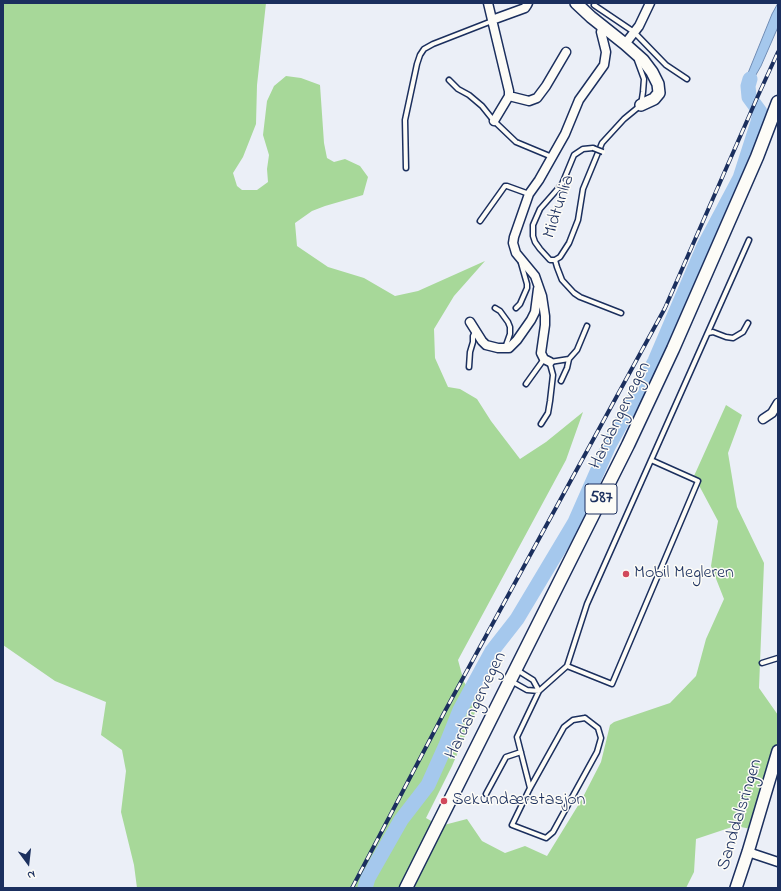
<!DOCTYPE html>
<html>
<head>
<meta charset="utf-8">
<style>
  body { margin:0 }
  #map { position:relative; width:781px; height:891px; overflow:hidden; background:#ebeff7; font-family:"Indie Flower",sans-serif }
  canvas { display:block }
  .frame { position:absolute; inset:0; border:4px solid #1b2f5e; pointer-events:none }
  .north { position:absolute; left:8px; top:843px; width:40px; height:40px; -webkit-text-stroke:3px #fdfcf7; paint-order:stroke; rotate:165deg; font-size:11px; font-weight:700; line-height:16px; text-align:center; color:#1b2f5e }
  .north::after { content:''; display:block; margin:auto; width:14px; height:18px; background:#1b2f5e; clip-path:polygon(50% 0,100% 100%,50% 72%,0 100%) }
</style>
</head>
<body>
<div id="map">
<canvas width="781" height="891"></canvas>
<div class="frame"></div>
<div class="north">N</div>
</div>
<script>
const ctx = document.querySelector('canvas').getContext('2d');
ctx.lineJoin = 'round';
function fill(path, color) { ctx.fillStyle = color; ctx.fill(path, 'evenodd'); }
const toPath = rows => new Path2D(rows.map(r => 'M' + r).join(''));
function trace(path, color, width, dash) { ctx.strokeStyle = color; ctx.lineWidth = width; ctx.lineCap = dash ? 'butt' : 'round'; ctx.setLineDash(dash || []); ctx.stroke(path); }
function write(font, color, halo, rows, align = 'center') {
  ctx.font = font + ' "Indie Flower",sans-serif'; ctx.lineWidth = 3; ctx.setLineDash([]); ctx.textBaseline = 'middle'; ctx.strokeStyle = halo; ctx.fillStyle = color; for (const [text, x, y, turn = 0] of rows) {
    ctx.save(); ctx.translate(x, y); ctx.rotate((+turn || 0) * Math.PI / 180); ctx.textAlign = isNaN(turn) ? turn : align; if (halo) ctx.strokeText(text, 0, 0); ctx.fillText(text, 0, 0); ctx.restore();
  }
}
fill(toPath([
  [3,3,266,3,257,85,256,124,243,157,233,173,237,186,242,190,257,190,268,182,267,169,269,155,263,135,267,101,274,86,286,76,301,78,320,85,324,143,327,158,334,162,345,159,360,166,368,177,363,195,325,206,312,211,295,223,297,246,328,267,364,278,395,296,418,291,485,261,454,296,434,329,435,358,448,387,460,389,477,399,491,421,520,459,546,442,583,412,566,460,458,660,464,682,479,703,452,766,426,818,440,826,467,819,482,841,505,853,525,846,547,856,582,799,601,762,610,725,614,722,670,703,696,676,706,639,724,599,711,566,718,521,694,476,726,405,742,415,728,453,737,507,764,563,759,688,778,715,778,739,757,830,735,826,696,839,694,872,686,888,137,888,134,865,121,812,126,771,122,750,101,735,106,702,55,681,3,645]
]), '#a7d899');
const water = toPath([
  [778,3,778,27,761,66,753,80,751,89,752,96,749,103,743,90,746,78,772,14,778,3]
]);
fill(water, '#a5c8ed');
trace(water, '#6e8bb4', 1);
trace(toPath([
  [365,888,368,878,401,820,428,785,446,745,460,710,492,651,517,619,575,522,608,447,655,361,704,246,740,178,758,122,760,112,749,97,748,86,750,79]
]), '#a5c8ed', 15);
const lane = toPath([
  [594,5,634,32,666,65,687,79],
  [449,80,458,89,469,95,482,106,494,121,516,142,552,157],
  [593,148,583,149,574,155,562,184,540,209,533,225,533,236,535,242,540,249,550,260,555,260,560,257,569,243,578,220,583,189,602,143,624,119,641,105,643,92,644,79,637,60],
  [406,168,405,120,417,64,420,55,424,49,433,44,492,21],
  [480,221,505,186,507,186,529,194],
  [555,260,557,267,562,280,574,293,580,297,621,313],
  [495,308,500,311,508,322,510,327,510,334,505,348],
  [516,308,520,304,527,288,527,284,521,263],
  [708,333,713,332,726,337,733,338,743,332,748,323],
  [469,367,470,352,473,342,473,336,475,332],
  [561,381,567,368,569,359],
  [526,384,544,359],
  [541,424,548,413,550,401,553,375,550,364,550,362,569,359,577,350,587,326],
  [762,663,778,658],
  [567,666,612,684,698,481,651,460],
  [517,670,533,680,539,691],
  [511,681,527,690,539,691],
  [585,718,598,728,601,738,597,752,553,832,546,838,512,825,530,788,564,727,573,720,585,718],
  [530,788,517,737,539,691,567,666,587,604,749,240],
  [486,794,506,757,521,752]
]);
const street = toPath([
  [488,3,509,91,509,96,494,121],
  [492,20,525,8,527,5,528,3],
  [625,44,639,26,650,3],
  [509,96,529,101,537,98,546,86,566,52],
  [470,322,482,341,486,345,498,348,509,348,517,340,531,320,535,312,538,289],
  [550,362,544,359,541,353,545,325,545,316,542,296,535,276,516,253,513,243,514,237,529,194,539,180,565,134,579,100,604,65,606,52,601,32,603,26],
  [763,419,772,413,778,403],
  [748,852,778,862]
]);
const secondary = toPath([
  [576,3,591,17,625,44,643,60,652,72,658,84,659,93,654,99,641,105],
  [736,888,748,852,778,751]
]);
const primary = toPath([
  [406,888,628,445,673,349,757,157,778,102]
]);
trace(lane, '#1b2f5e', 7);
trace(street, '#1b2f5e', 11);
trace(secondary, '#1b2f5e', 14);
trace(primary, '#1b2f5e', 15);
trace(lane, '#fdfcf7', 4);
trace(street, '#fdfcf7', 8);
trace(secondary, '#fdfcf7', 11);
trace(primary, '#fdfcf7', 12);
const rail = toPath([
  [352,888,445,711,665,308,757,98,778,52]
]);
trace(rail, '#1b2f5e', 4);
trace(rail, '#fdfcf7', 2.5, [8]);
const laneBridge = toPath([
  [593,148,603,152]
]);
trace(laneBridge, '#1b2f5e', 7, []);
trace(laneBridge, '#fdfcf7', 4);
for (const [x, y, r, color] of [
  [626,574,4,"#d1495b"],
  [444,801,4,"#d1495b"]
]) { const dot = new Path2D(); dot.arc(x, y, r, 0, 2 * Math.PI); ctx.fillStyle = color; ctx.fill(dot); trace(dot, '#fdfcf7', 1.5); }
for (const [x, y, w] of [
  [601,499,32]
]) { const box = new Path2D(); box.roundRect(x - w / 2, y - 15, w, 30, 3); ctx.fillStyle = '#fdfcf7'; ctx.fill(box); trace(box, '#1b2f5e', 1); }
write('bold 17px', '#1b2f5e', null, [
  ["587",601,499]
]);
write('18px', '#1b2f5e', '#fdfcf7', [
  ["Midtunlia",560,207,-72],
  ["Hardangervegen",621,416,-64],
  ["Hardangervegen",477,706,-64],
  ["Sanddalsringen",741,815,-73]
]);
write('18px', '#1b2f5e', '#fdfcf7', [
  ["Mobil Megleren",634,574],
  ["Sekundærstasjon",452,801]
], 'left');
</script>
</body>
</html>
